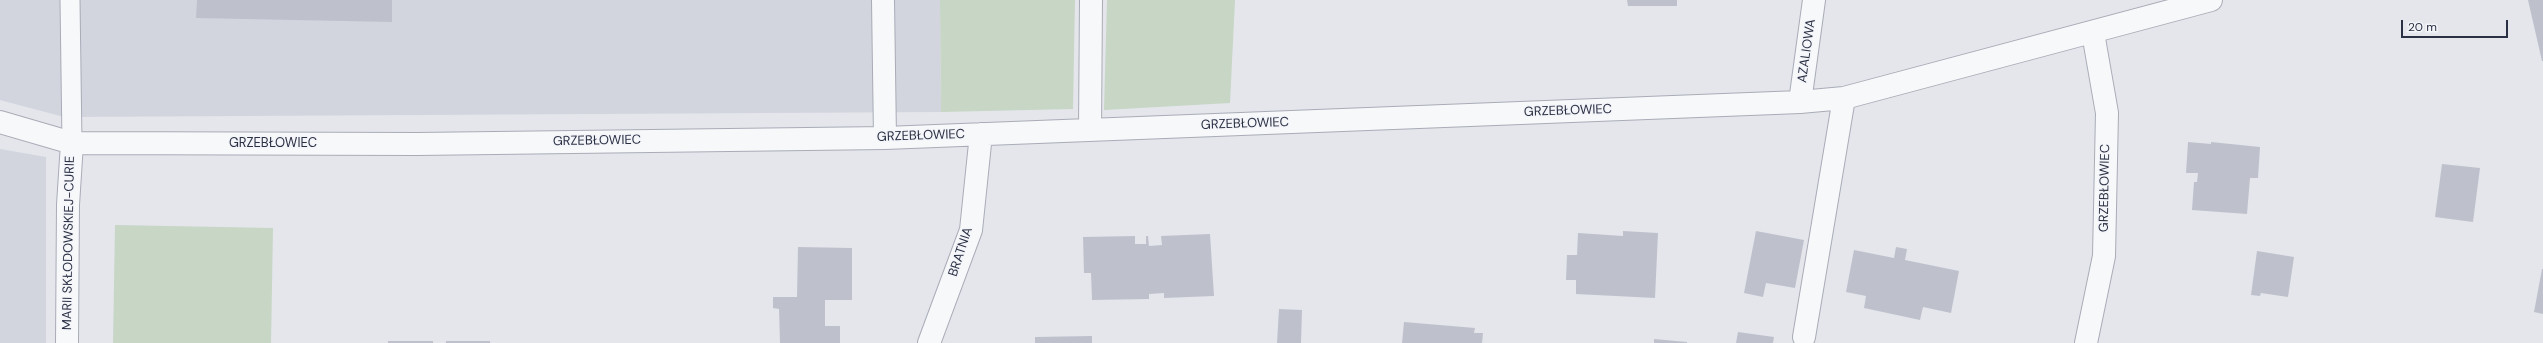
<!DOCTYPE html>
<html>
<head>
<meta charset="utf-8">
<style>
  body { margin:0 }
  #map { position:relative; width:2543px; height:343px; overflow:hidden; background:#e4e6ec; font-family:"DM Sans",sans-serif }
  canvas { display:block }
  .scale { position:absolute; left:2401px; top:20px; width:107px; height:18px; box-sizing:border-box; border:2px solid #2b3145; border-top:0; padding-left:5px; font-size:12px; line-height:14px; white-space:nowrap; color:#2b3145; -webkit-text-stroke:3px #f4f5f9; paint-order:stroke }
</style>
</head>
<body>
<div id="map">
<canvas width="2543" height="343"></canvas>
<div class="scale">20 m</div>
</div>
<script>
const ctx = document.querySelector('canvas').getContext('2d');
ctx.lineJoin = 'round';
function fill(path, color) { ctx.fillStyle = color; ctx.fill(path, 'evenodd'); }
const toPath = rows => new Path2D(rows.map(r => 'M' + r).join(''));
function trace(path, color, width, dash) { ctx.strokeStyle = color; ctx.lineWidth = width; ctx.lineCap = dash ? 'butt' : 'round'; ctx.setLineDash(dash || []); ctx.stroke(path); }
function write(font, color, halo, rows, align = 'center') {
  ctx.font = font + ' "DM Sans",sans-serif'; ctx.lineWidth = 3; ctx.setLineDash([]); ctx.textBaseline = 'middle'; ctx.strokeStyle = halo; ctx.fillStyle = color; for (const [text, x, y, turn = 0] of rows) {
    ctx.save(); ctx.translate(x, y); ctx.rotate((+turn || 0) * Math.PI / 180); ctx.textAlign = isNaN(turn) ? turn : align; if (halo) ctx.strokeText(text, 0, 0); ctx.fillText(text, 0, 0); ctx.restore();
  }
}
fill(toPath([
  [0,0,940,0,941,112,64,117,0,100],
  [0,149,46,157,46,343,0,343]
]), '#d2d5de');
fill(toPath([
  [940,0,1075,0,1073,109,941,112],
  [1107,0,1235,0,1230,103,1104,110],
  [115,225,273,228,271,343,113,343]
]), '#c7d6c5');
fill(toPath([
  [197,0,392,0,392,22,196,18],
  [1627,0,1677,0,1677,6,1628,6],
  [2528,0,2543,0,2543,61,2542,61],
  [2188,142,2211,144,2211,142,2260,147,2258,178,2250,178,2247,214,2192,210,2194,182,2197,182,2198,173,2186,173],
  [2442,164,2480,168,2473,222,2435,217],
  [1623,231,1658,233,1655,298,1576,294,1576,280,1566,280,1567,255,1577,255,1578,233,1623,236],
  [1756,231,1804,240,1795,288,1766,283,1763,297,1744,293],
  [1210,234,1214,296,1164,298,1164,293,1149,294,1149,299,1092,300,1091,273,1084,273,1083,237,1135,236,1135,244,1146,244,1146,236,1148,236,1149,246,1162,245,1161,236],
  [798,247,852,248,852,300,825,300,825,326,840,326,840,343,780,343,779,309,773,308,773,297,797,297],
  [1896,247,1907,249,1905,260,1959,271,1951,313,1923,307,1920,320,1864,308,1866,296,1846,292,1854,250,1894,258],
  [2257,251,2294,257,2288,297,2261,293,2260,296,2251,295],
  [2542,269,2543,269,2543,314,2534,312],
  [1279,309,1302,310,1301,343,1277,343],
  [1404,322,1475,328,1474,333,1483,333,1482,343,1402,343],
  [1738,332,1774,337,1773,343,1736,343],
  [1092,336,1092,343,1035,343,1035,337],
  [1654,339,1687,342,1687,343,1654,343],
  [388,341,433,341,433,343,388,343],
  [446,341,490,341,490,343,446,343]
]), '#bec1cc');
const lane = toPath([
  [70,0,72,143]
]);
const street = toPath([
  [883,0,885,138],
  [1800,102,1814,0],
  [0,122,72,143,417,144,885,138,1800,102,1844,98,2211,0],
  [1090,130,1091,0],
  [1804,337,1844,98],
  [67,343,68,205,72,143],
  [929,343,971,230,981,134],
  [2086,343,2104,256,2107,113,2093,33]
]);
trace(lane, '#a9acb7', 21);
trace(street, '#a9acb7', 24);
trace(lane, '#f7f8fa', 19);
trace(street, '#f7f8fa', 22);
write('13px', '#2b3145', '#f4f5f9', [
  ["AZALIOWA",1807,51,-82],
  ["GRZEBŁOWIEC",1568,111,-2],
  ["GRZEBŁOWIEC",1245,124,-2],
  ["GRZEBŁOWIEC",921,136,-2],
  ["GRZEBŁOWIEC",597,141,-1],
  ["GRZEBŁOWIEC",273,144],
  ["GRZEBŁOWIEC",2105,188,-89],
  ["MARII SKŁODOWSKIEJ-CURIE",69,243,-89],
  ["BRATNIA",961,252,-72]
]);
</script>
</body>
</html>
